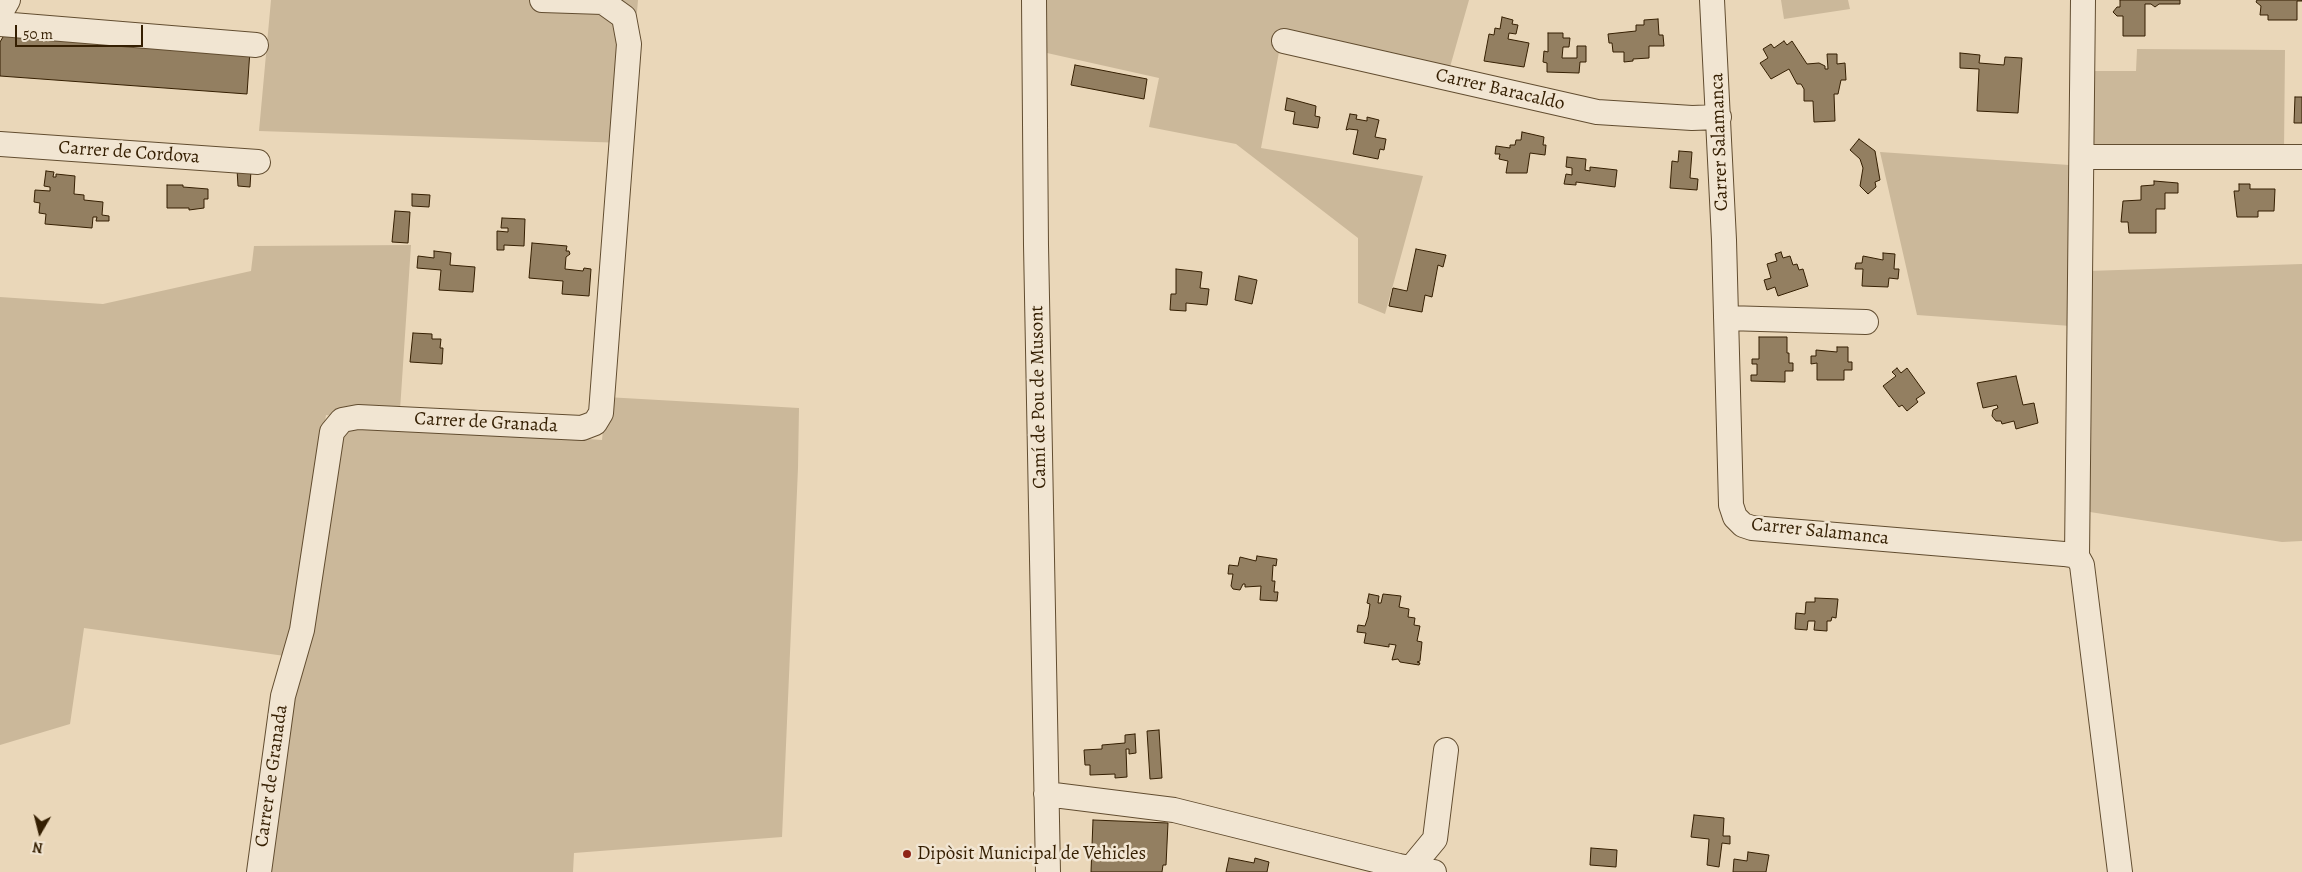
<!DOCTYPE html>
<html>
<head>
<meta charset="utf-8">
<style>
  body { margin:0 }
  #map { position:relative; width:2302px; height:872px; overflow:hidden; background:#ead7b9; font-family:Alegreya,serif }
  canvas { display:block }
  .north { position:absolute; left:15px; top:807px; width:50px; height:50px; -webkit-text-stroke:4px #f1e5d2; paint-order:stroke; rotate:188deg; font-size:14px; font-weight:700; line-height:20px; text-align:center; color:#351f02 }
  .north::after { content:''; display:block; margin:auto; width:18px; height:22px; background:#351f02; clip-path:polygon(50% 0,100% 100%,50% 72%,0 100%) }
  .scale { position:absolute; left:15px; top:25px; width:128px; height:22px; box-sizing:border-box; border:2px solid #351f02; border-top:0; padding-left:6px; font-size:15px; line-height:18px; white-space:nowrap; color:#351f02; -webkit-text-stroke:4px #f1e5d2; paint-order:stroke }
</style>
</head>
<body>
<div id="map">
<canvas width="2302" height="872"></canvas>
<div class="north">N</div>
<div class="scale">50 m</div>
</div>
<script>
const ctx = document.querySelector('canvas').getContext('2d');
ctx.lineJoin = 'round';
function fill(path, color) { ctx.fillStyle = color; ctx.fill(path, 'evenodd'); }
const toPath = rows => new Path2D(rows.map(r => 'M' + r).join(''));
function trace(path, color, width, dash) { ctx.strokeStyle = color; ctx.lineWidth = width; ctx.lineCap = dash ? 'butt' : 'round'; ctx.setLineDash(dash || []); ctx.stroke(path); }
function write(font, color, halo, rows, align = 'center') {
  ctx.font = font + ' Alegreya,serif'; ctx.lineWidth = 5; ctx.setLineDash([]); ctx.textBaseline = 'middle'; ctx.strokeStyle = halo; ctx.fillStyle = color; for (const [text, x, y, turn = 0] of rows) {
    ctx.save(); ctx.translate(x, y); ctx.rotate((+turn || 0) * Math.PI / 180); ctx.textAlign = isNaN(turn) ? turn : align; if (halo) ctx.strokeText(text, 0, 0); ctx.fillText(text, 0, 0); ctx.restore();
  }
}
fill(toPath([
  [271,0,638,0,626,143,259,131],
  [1046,0,1469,0,1448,74,1282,36,1261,148,1423,176,1385,314,1358,303,1358,238,1236,144,1149,127,1159,78,1047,53],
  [1781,0,1848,0,1850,9,1784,19],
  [2137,49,2285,50,2284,152,2089,150,2090,71,2136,71],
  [1880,152,2069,165,2071,326,1917,315],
  [411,245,399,425,602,440,606,397,799,408,798,468,782,837,574,853,573,872,263,872,338,440,350,428,394,425,326,415,297,612,285,656,84,628,70,724,0,745,0,297,103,304,251,271,254,246],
  [2302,264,2302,541,2282,542,2090,512,2088,271]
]), '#cbb89a');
const building = toPath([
  [2120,0,2180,0,2180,4,2159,4,2155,7,2151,4,2145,4,2145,36,2123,36,2123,16,2117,16,2113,12,2117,7,2120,7,2120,0],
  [2257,0,2302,0,2302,1,2297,1,2297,20,2268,20,2268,15,2260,15,2261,6,2256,2,2257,0],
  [1502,17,1513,20,1512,24,1518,25,1516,34,1509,33,1508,39,1529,43,1524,67,1484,61,1489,34,1494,35,1495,28,1500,29,1502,17],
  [1658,19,1659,35,1663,35,1664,46,1649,46,1649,58,1633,59,1633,61,1624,62,1624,52,1613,52,1612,43,1609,43,1608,34,1636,31,1636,25,1644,25,1644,20,1658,19],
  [6,32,250,50,247,94,0,76,0,42,6,32],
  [1548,33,1563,33,1563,38,1570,38,1569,47,1563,47,1562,58,1577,58,1577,46,1586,46,1586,62,1580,62,1579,73,1547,72,1547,63,1543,62,1544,51,1548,52,1548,33],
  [1784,41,1787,45,1792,41,1807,64,1819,63,1825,66,1825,69,1828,69,1827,54,1837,54,1837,64,1845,63,1846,80,1841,80,1838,94,1834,94,1835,121,1814,122,1813,101,1804,101,1804,89,1801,84,1797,84,1789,69,1771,79,1760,63,1768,58,1763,49,1771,44,1774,48,1784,41],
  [1960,53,1980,55,1979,63,2004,65,2005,57,2022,58,2018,113,1977,111,1979,69,1960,68,1960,53],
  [1075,65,1147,79,1144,99,1071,85,1075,65],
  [2295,97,2302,97,2302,123,2294,123,2295,97],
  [1287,98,1316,106,1315,116,1320,117,1318,128,1293,124,1295,112,1285,110,1287,98],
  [1350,114,1357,115,1356,119,1367,121,1367,117,1379,120,1375,137,1386,139,1384,150,1380,149,1378,159,1353,154,1358,130,1349,129,1346,130,1350,114],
  [1522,132,1544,137,1543,145,1546,145,1545,155,1530,153,1527,173,1506,173,1508,161,1499,159,1500,154,1495,154,1496,146,1510,148,1510,145,1515,145,1516,140,1521,140,1522,132],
  [1859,139,1875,151,1880,180,1875,182,1876,187,1868,194,1860,186,1863,168,1860,159,1850,150,1859,139],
  [1679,151,1692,152,1690,178,1698,179,1697,190,1670,188,1672,161,1678,162,1679,151],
  [1567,157,1586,159,1585,170,1590,171,1590,167,1617,170,1615,187,1576,182,1576,185,1564,184,1566,174,1572,175,1572,168,1566,167,1567,157],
  [237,169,251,170,250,187,238,186,237,169],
  [46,171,54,172,53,177,56,177,56,174,75,176,74,194,84,195,84,200,103,202,102,215,109,216,109,221,96,221,97,217,93,217,92,228,45,224,46,214,39,213,40,203,34,202,35,190,50,191,50,187,44,186,46,171],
  [2154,181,2178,183,2178,193,2165,193,2165,209,2156,209,2156,233,2129,233,2128,222,2121,222,2123,201,2141,200,2141,186,2154,185,2154,181],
  [2239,184,2250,184,2250,189,2275,189,2274,211,2258,211,2258,217,2237,217,2234,191,2239,191,2239,184],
  [167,185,183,185,183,187,208,189,208,199,204,199,204,208,189,210,189,208,167,208,167,185],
  [412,194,430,195,429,207,412,206,412,194],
  [395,211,410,212,408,243,392,242,395,211],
  [502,218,525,219,524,246,504,245,504,250,497,250,497,231,508,232,508,228,501,228,502,218],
  [532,243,567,246,566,251,569,251,570,254,566,257,565,269,583,271,584,268,591,269,589,296,562,294,563,281,529,278,532,243],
  [1416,249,1446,255,1443,267,1438,265,1432,297,1425,295,1422,312,1389,306,1393,288,1407,291,1416,249],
  [434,251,451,253,450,265,475,267,473,292,439,290,441,270,417,268,418,256,434,258,434,251],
  [1781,252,1783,258,1790,256,1793,265,1797,264,1799,270,1803,269,1808,286,1778,296,1775,287,1767,290,1764,280,1771,278,1767,264,1777,261,1775,254,1781,252],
  [1883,253,1895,254,1894,269,1899,269,1898,279,1889,278,1888,287,1862,286,1863,269,1855,269,1856,263,1862,263,1863,256,1883,260,1883,253],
  [1176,269,1202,272,1200,288,1209,289,1207,305,1186,303,1186,311,1170,310,1171,294,1176,294,1176,269],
  [1239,276,1257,280,1252,304,1235,300,1239,276],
  [413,333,432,334,432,339,441,339,440,348,443,348,442,364,410,362,413,333],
  [1759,337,1787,337,1787,353,1789,353,1789,363,1793,363,1793,371,1785,371,1785,382,1751,381,1751,375,1757,375,1757,364,1752,364,1752,359,1759,359,1759,337],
  [1837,347,1848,347,1848,362,1852,362,1852,370,1844,370,1844,380,1817,380,1817,363,1811,364,1811,356,1816,356,1816,350,1837,352,1837,347],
  [1897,368,1901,373,1907,368,1925,393,1916,399,1918,402,1907,411,1902,405,1899,407,1883,386,1896,376,1892,372,1897,368],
  [2016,376,2023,405,2034,403,2038,423,2016,429,2014,421,2002,424,2001,421,1996,421,1992,416,1993,410,1998,408,1997,405,1983,408,1977,383,2016,376],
  [1257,556,1277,559,1276,566,1273,565,1272,581,1275,581,1274,592,1278,592,1277,601,1260,600,1261,586,1245,587,1245,584,1243,584,1240,590,1233,589,1231,586,1233,574,1228,574,1229,565,1238,566,1240,557,1256,561,1257,556],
  [1369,594,1379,596,1378,603,1381,603,1383,594,1401,596,1399,607,1409,609,1408,617,1415,618,1414,625,1420,626,1417,641,1422,642,1420,661,1417,662,1420,663,1419,665,1400,662,1398,659,1392,660,1396,645,1389,644,1389,647,1364,643,1366,633,1357,632,1358,625,1365,626,1368,617,1370,604,1367,603,1369,594],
  [1815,598,1838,599,1836,618,1832,617,1831,621,1827,621,1827,631,1814,630,1815,621,1808,621,1807,630,1795,629,1796,613,1805,614,1806,602,1815,602,1815,598],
  [1159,730,1162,778,1150,779,1147,731,1159,730],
  [1135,734,1136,753,1129,754,1129,749,1126,749,1127,777,1115,778,1115,774,1090,775,1090,765,1085,765,1084,750,1102,749,1102,745,1125,743,1125,735,1135,734],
  [1694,815,1724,818,1723,836,1730,836,1730,844,1722,843,1719,867,1707,865,1709,839,1691,837,1694,815],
  [1093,820,1168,823,1166,865,1163,865,1162,872,1091,872,1093,820],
  [1591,848,1617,850,1616,867,1590,865,1591,848],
  [1748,852,1769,855,1766,872,1733,872,1734,859,1747,861,1748,852],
  [1229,858,1254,863,1255,858,1269,862,1267,872,1226,872,1229,858]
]);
fill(building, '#937f61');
trace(building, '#351f02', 1);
const minor = toPath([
  [1034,0,1036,245,1048,872],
  [1712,0,1724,240,1731,505,1735,517,1743,525,1752,528,2064,554,2077,556,2082,565,2120,872],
  [0,14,8,0],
  [0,24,256,45],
  [1284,41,1597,112,1692,118,1719,117],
  [0,144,258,162],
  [2083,157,2302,157],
  [1726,318,1866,322],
  [2077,556,2083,0],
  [1046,794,1174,810,1399,866,1434,872],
  [1411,868,1435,839,1446,750],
  [259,872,283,696,302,630,332,432,342,420,358,417,582,428,595,423,601,413,629,44,624,17,603,2,542,0]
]);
trace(minor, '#624d30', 26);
trace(minor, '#f1e5d2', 24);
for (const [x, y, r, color] of [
  [907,854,5,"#8f2418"]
]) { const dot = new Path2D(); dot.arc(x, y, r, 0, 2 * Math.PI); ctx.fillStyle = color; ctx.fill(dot); trace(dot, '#f1e5d2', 2); }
write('19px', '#351f02', '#f1e5d2', [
  ["Carrer Baracaldo",1500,90,13],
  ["Carrer Salamanca",1720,142,-92],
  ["Carrer de Cordova",129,153,4],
  ["Camí de Pou de Musont",1039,397,-91],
  ["Carrer de Granada",486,423,3],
  ["Carrer Salamanca",1820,532,6],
  ["Carrer de Granada",272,776,-82]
]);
write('19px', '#351f02', '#f1e5d2', [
  ["Dipòsit Municipal de Vehicles",917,854]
], 'left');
</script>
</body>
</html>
